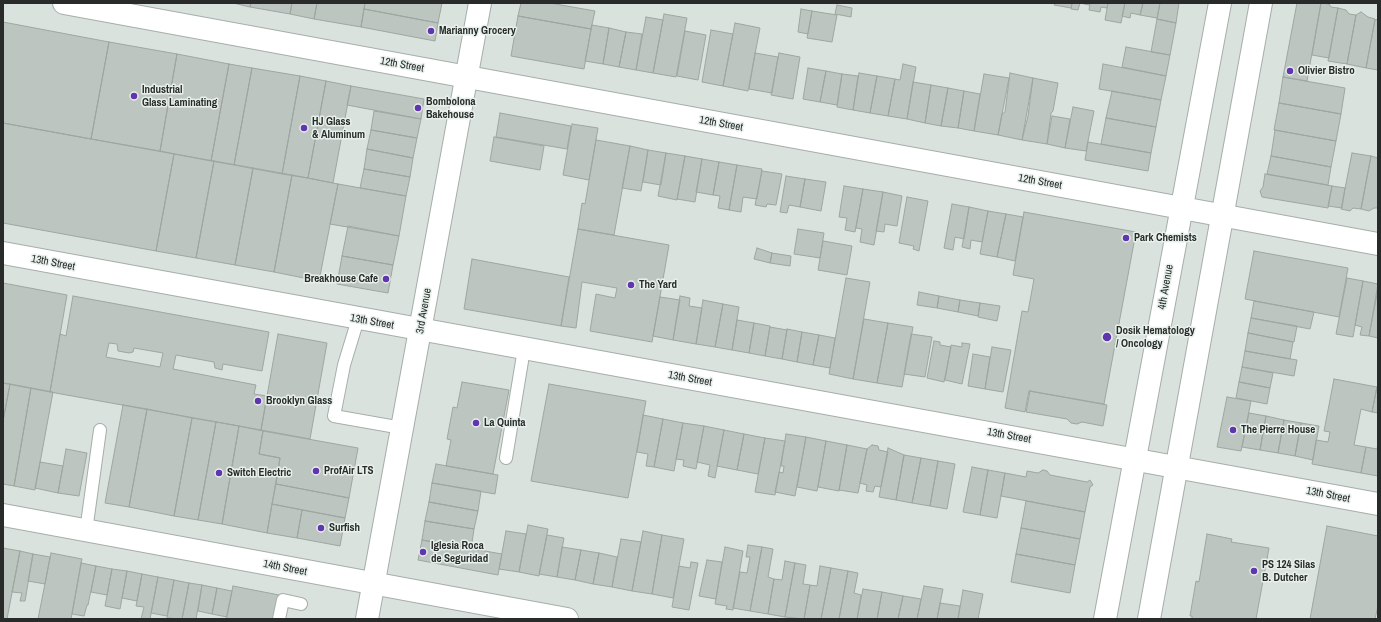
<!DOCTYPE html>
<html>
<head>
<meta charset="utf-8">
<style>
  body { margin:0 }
  #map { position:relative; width:1381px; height:622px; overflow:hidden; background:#dae2de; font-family:"Archivo Narrow",sans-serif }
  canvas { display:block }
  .frame { position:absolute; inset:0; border:4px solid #282b29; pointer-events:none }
</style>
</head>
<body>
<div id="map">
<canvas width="1381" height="622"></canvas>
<div class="frame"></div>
</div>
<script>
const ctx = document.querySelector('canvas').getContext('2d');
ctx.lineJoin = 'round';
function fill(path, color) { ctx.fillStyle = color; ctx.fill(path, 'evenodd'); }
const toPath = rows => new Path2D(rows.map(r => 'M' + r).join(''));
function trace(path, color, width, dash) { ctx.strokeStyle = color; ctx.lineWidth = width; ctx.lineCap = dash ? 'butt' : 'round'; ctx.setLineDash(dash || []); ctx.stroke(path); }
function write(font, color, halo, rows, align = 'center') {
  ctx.font = font + ' "Archivo Narrow",sans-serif'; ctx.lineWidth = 3; ctx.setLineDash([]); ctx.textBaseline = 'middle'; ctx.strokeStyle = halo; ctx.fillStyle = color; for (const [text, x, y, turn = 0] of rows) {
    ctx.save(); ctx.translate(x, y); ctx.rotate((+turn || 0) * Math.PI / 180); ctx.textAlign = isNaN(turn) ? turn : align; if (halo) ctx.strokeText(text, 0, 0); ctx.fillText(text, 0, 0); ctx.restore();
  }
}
const building = toPath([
  [233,3,251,3,250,7,233,3],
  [251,3,292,3,290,14,250,7,251,3],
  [292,3,317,3,314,19,290,14,292,3],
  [317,3,365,3,361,27,314,19,317,3],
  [365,3,442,3,438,23,364,9,365,3],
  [521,3,550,3,595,11,591,29,518,16,521,3],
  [1055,3,1072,3,1071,8,1054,5,1055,3],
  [1072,3,1090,3,1089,5,1080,3,1078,10,1071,9,1072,3],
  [1090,3,1108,3,1107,8,1101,7,1100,12,1089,10,1090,3],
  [1108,3,1125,3,1121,23,1105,20,1108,3],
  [1125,3,1143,3,1140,15,1131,13,1130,18,1122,16,1125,3],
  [1143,3,1160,3,1157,18,1140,15,1143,3],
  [1160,3,1179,3,1176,23,1157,19,1160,3],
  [1297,3,1321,3,1307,81,1283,77,1297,3],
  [1321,3,1329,4,1331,7,1338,8,1329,58,1312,55,1321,3],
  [837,5,852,8,851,17,835,14,837,5],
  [1338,8,1346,10,1349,14,1356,15,1347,64,1328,61,1338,8],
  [364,9,438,23,435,41,361,27,364,9],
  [801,9,812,11,808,34,798,32,801,9],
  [812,11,837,15,832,42,807,38,812,11],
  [1361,12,1368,17,1375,19,1366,68,1347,64,1356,15,1361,12],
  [664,14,687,18,676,77,653,73,664,14],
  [518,16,591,29,584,69,511,56,518,16],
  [646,17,663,20,653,73,636,70,646,17],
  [1157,19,1176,23,1170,55,1151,52,1157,19],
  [1378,19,1378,70,1366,68,1375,20,1378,19],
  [3,22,109,42,91,139,3,123,3,22],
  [735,23,760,28,748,91,723,86,735,23],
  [592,25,609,28,603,64,585,61,592,25],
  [609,28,626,32,619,67,603,64,609,28],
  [711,30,733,34,723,86,702,82,711,30],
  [685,31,706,35,698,80,677,76,685,31],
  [626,32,642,34,636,70,619,67,626,32],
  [109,42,177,54,160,151,91,139,109,42],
  [1126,47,1170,55,1166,76,1122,67,1126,47],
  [755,53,778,57,772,93,749,89,755,53],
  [779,53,800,57,793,99,771,95,779,53],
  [177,54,229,64,211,161,160,151,177,54],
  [229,64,252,68,234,165,211,161,229,64],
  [903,64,916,67,907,119,888,116,895,79,900,80,903,64],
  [1103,64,1166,76,1161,100,1099,89,1103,64],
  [252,68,300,76,282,174,234,165,252,68],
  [808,68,826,71,820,102,803,99,808,68],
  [826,71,842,74,837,105,820,102,826,71],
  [859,73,877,76,870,113,853,110,859,73],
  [1010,73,1033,78,1022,140,998,135,1002,114,1005,112,1010,73],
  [842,74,858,76,853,110,837,107,842,74],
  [984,74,1009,78,998,135,974,131,984,74],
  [300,76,326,81,308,178,282,174,300,76],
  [877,76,895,79,888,116,870,113,877,76],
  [1283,77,1345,88,1341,114,1279,103,1283,77],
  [1033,78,1058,83,1053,111,1051,113,1047,144,1022,140,1028,116,1033,78],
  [326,81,351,86,333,183,308,178,326,81],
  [913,82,931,85,925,123,907,119,913,82],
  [931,85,948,88,941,126,925,123,931,85],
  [351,86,424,99,421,119,347,105,351,86],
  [948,88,964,91,958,128,941,126,948,88],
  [964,91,980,94,974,131,958,128,964,91],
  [1112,91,1161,100,1156,127,1106,118,1112,91],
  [1279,103,1341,114,1336,141,1274,130,1279,103],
  [1073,107,1094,111,1086,151,1065,148,1073,107],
  [374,111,421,119,417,138,371,130,374,111],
  [500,113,571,126,567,149,496,137,500,113],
  [1052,116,1070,119,1065,148,1047,144,1052,116],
  [1106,118,1156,127,1151,153,1101,144,1106,118],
  [3,123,174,154,156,251,3,223,3,123],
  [572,124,598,128,589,180,563,175,572,124],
  [371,130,417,138,413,158,367,149,371,130],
  [1275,130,1336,141,1331,167,1271,156,1275,130],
  [494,137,544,146,540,170,490,161,494,137],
  [596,140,630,146,614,235,578,229,582,203,585,204,596,140],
  [1088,142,1151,153,1148,171,1085,160,1088,142],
  [630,146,648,150,641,191,622,188,630,146],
  [367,149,413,158,410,177,364,169,367,149],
  [648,150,666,153,661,185,643,182,648,150],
  [666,153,685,156,677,200,658,196,666,153],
  [1352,153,1371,156,1361,209,1353,208,1350,211,1341,209,1352,153],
  [174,154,214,161,196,258,156,251,174,154],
  [685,156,702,159,695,202,677,199,685,156],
  [1271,156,1331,167,1328,185,1267,174,1271,156],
  [1371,156,1378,158,1378,208,1374,208,1369,211,1361,209,1371,156],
  [702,159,719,162,713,195,696,192,702,159],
  [214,161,253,168,235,265,196,258,214,161],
  [719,162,737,165,729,210,718,208,720,196,713,195,719,162],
  [737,165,762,169,757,199,743,197,741,212,729,210,737,165],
  [253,168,292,175,274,272,235,265,253,168],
  [364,169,410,177,406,196,360,188,364,169],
  [762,171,782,174,776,205,767,204,766,207,755,205,762,171],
  [1265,174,1332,186,1328,208,1262,197,1260,191,1263,187,1265,174],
  [292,175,338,184,319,281,274,272,292,175],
  [786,176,805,179,800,207,789,205,787,213,780,212,786,176],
  [805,179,826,182,821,211,800,207,805,179],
  [338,184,406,196,399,236,330,224,338,184],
  [844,186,863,189,855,232,845,230,847,218,839,217,844,186],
  [1332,186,1345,188,1342,208,1328,206,1332,186],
  [863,189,883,192,874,245,860,242,862,229,856,228,863,189],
  [883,192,902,196,897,226,885,224,884,232,876,231,883,192],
  [907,197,928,201,919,251,913,249,914,246,899,243,907,197],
  [952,204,969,207,964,239,955,237,953,250,944,248,952,204],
  [969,207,988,211,982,242,971,240,970,249,962,247,969,207],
  [988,211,1006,214,997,257,980,254,988,211],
  [1024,212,1136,232,1104,404,1029,391,1025,412,1005,408,1022,311,1028,312,1034,279,1013,275,1024,212],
  [1006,214,1023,217,1015,261,997,257,1006,214],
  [348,226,399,236,393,265,342,256,348,226],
  [578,229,669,245,652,342,590,331,596,294,615,298,617,288,582,282,576,328,561,326,578,229],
  [798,229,824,233,820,258,794,254,798,229],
  [823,241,852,246,847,275,818,270,823,241],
  [757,248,772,253,770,263,754,259,757,248],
  [1254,251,1348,268,1339,317,1245,299,1254,251],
  [772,253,791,256,790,266,770,263,772,253],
  [342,256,393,265,388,293,337,284,342,256],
  [472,259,569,277,561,326,464,309,472,259],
  [846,278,870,282,853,379,829,374,846,278],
  [1347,278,1363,281,1353,337,1336,334,1347,278],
  [1363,281,1378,284,1369,336,1360,335,1362,327,1355,325,1363,281],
  [3,283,67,295,50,392,3,383,3,283],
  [1378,289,1378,338,1369,336,1378,289],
  [919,292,939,296,937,308,917,305,919,292],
  [73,296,269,332,262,371,223,364,222,370,215,368,214,362,176,355,173,369,256,385,254,394,267,396,261,430,50,392,60,334,66,336,73,296],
  [109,343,117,344,118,351,129,353,133,352,134,348,163,353,160,367,106,357,109,343],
  [680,296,690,298,689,306,702,308,696,344,673,340,680,296],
  [939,296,960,300,958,312,937,308,939,296],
  [660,297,680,300,673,340,653,336,660,297],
  [703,300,723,304,715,347,696,344,703,300],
  [960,300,980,303,978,316,958,312,960,300],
  [1254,301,1314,312,1310,329,1251,318,1254,301],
  [980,303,1000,306,997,321,978,317,980,303],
  [723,304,739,307,732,350,715,347,723,304],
  [1251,318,1297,326,1294,342,1248,333,1251,318],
  [864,319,888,323,877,383,853,379,864,319],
  [737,320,754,323,749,353,732,350,737,320],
  [754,323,770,326,765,356,749,353,754,323],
  [888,323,913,327,902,387,877,383,888,323],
  [770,327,787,330,782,359,765,356,770,327],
  [787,329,802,332,797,362,782,359,787,329],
  [802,332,819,335,813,365,797,362,802,332],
  [1248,333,1293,342,1290,359,1245,351,1248,333],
  [278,334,327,343,310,439,261,430,278,334],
  [911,334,932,337,925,377,904,374,911,334],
  [819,335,835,338,830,368,813,365,819,335],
  [934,341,940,342,940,345,951,347,944,382,927,378,934,341],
  [962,343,970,344,962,384,945,380,951,345,962,347,962,343],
  [992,347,1011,350,1003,392,985,389,992,347],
  [1245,351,1297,360,1294,376,1242,367,1245,351],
  [973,354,990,357,985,389,968,386,973,354],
  [1242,367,1273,373,1270,388,1239,382,1242,367],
  [1334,379,1377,387,1372,412,1361,409,1354,445,1366,447,1361,473,1312,464,1316,440,1328,442,1330,432,1324,431,1334,379],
  [462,382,509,390,493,474,446,466,451,440,447,439,453,407,457,408,462,382],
  [1239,382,1270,388,1267,404,1236,398,1239,382],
  [3,383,10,384,3,421,3,383],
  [10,384,31,388,14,486,3,484,3,421,10,384],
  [549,384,646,401,628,498,531,481,549,384],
  [1377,387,1378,387,1378,413,1372,412,1377,387],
  [31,388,53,392,35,490,14,486,31,388],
  [1030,391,1107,405,1103,426,1082,422,1077,424,1071,423,1067,419,1026,412,1030,391],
  [1227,397,1251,401,1241,451,1217,447,1227,397],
  [123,405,147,409,129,507,105,503,123,405],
  [147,409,192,418,174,516,129,507,147,409],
  [1249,413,1266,416,1260,450,1242,447,1249,413],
  [643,415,663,419,654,467,646,466,648,454,637,452,643,415],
  [1266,416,1284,420,1278,453,1260,450,1266,416],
  [192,418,216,422,198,520,174,516,192,418],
  [663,419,683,423,674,471,654,467,663,419],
  [1284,420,1301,423,1295,456,1278,453,1284,420],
  [216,422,239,426,222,524,198,520,216,422],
  [683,423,704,426,696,469,683,466,684,460,676,459,683,423],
  [1301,423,1319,426,1313,460,1295,456,1301,423],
  [239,426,263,431,259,454,280,458,267,533,222,524,239,426],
  [704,426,724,430,715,478,708,476,710,465,697,462,704,426],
  [724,430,744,434,737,470,717,466,724,430],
  [263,431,358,448,349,498,276,484,280,458,259,454,263,431],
  [744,434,765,438,758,474,737,470,744,434],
  [786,434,806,437,795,496,775,492,779,472,783,473,784,466,781,466,786,434],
  [806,437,826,441,817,491,797,487,806,437],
  [765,438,785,441,775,495,755,492,765,438],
  [826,441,847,445,839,491,818,487,826,441],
  [1378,444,1378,476,1361,473,1366,447,1377,449,1378,444],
  [847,445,867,449,858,493,839,490,847,445],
  [872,445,878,446,879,450,888,452,881,487,875,486,873,492,866,491,867,485,860,483,867,449,872,445],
  [888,448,904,455,896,500,879,497,888,448],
  [66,449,87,453,79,496,58,493,66,449],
  [904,455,921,458,912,503,896,500,904,455],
  [921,458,938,461,930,506,912,503,921,458],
  [938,461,955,464,947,509,930,506,938,461],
  [40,462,63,466,58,493,35,488,40,462],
  [436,464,498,475,495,494,432,483,436,464],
  [972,467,988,470,980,515,963,512,972,467],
  [988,470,1005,473,997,518,980,515,988,470],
  [1043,470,1047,471,1050,475,1087,482,1090,480,1093,485,1090,487,1085,512,1001,496,1005,473,1026,477,1027,471,1038,473,1043,470],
  [432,483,481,491,478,511,429,502,432,483],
  [276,484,349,498,345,518,272,504,276,484],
  [1026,501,1085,512,1080,539,1021,528,1026,501],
  [429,502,478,511,474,529,425,521,429,502],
  [272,504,302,510,297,538,267,533,272,504],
  [302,510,345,518,340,546,297,538,302,510],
  [425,521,474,529,471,549,422,540,425,521],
  [528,525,548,529,539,576,519,572,528,525],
  [1327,526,1378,536,1378,606,1375,619,1310,619,1327,526],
  [1021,528,1080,539,1075,565,1016,554,1021,528],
  [506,531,526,534,519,572,499,569,506,531],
  [643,531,662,535,652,594,632,591,643,531],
  [1207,534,1232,539,1231,542,1269,548,1256,619,1192,619,1192,616,1190,616,1196,581,1199,582,1207,534],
  [547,535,564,538,557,577,539,574,547,535],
  [662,535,684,539,673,598,652,594,662,535],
  [621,539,641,542,632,591,612,587,621,539],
  [422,540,502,554,498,575,418,560,422,540],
  [748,545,762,547,750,611,733,608,740,572,747,573,750,557,746,557,748,545],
  [562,547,581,550,575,580,557,577,562,547],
  [725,547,743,551,733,610,726,609,727,606,715,604,725,547],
  [762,547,773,549,768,577,774,579,768,614,750,611,762,547],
  [3,548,20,551,7,619,3,619,3,548],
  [581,550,599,553,593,584,575,580,581,550],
  [20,551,33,554,25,601,20,601,22,593,12,592,20,551],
  [51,553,82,559,71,619,38,619,51,553],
  [599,553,617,557,612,587,593,584,599,553],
  [33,554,50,557,45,584,28,581,33,554],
  [1016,554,1075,565,1070,593,1011,582,1016,554],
  [707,560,722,562,716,599,699,596,707,560],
  [785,561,795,563,785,617,768,614,774,579,782,580,785,561],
  [691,562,698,563,689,610,672,607,679,566,690,568,691,562],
  [81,563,96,566,88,605,87,605,84,616,72,614,81,563],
  [795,563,806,565,803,584,810,585,804,619,785,617,795,563],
  [96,566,112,569,107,595,91,592,96,566],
  [820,566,831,568,821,619,804,619,810,585,817,586,820,566],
  [831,568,848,571,839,619,821,619,831,568],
  [112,569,127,571,120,609,105,606,112,569],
  [127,571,142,574,137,601,122,598,127,571],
  [848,571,858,573,854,593,861,595,857,619,839,619,848,571],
  [142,574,158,577,150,619,141,619,144,607,136,606,142,574],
  [158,577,174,580,167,616,151,613,158,577],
  [174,580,189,583,182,619,167,618,174,580],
  [189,583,202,585,196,619,182,619,189,583],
  [202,585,217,588,212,614,198,611,202,585],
  [233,586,279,595,274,619,226,619,233,586],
  [924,586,943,589,937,619,917,619,924,586],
  [217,588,232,591,227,617,212,614,217,588],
  [863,589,882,592,877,619,857,619,863,589],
  [963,590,983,594,978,619,958,619,963,590],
  [882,592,903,596,898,619,877,619,882,592],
  [903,596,921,599,917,619,898,619,903,596],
  [940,603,960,606,958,619,937,619,940,603]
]);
fill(building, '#bdc5c1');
trace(building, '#9ea6a1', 1);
const service = toPath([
  [358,319,344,365,334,416,402,428],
  [506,458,524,349],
  [86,531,100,430],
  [279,619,283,600,301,604]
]);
const minor = toPath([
  [64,3,1378,244],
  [3,253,1378,504],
  [3,515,567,619]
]);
const secondary = toPath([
  [367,619,480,3]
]);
const primary = toPath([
  [1105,619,1220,3],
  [1149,619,1261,3]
]);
trace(service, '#a6aeaa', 14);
trace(minor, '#a6aeaa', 24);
trace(secondary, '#a6aeaa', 24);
trace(primary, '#a6aeaa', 24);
trace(service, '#fff', 12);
trace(minor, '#fff', 22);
trace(secondary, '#fff', 22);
trace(primary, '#fff', 22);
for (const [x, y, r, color] of [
  [431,31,4,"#5f36ae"],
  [1290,71,4,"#5f36ae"],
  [134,96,4,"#5f36ae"],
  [418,108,4,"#5f36ae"],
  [304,128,4,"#5f36ae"],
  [1126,238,4,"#5f36ae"],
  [386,279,4,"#5f36ae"],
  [631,285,4,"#5f36ae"],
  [1107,337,5,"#5f36ae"],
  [258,401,4,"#5f36ae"],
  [476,423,4,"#5f36ae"],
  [1233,430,4,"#5f36ae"],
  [316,471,4,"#5f36ae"],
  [219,473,4,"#5f36ae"],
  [321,528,4,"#5f36ae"],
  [423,552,4,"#5f36ae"],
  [1254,571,4,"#5f36ae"]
]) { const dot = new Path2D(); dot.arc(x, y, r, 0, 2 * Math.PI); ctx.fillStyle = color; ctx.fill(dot); trace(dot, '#e7f0eb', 1.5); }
write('bold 11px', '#282b29', '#e7f0eb', [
  ["Marianny Grocery",439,31],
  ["Olivier Bistro",1298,71],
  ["Industrial",142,90],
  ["Glass Laminating",142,103],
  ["Bombolona",426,102],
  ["Bakehouse",426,115],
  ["HJ Glass",312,122],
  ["& Aluminum",312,135],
  ["Park Chemists",1134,238],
  ["Breakhouse Cafe",378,279,"right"],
  ["The Yard",639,285],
  ["Dosik Hematology",1116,331],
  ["/ Oncology",1116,344],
  ["Brooklyn Glass",266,401],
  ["La Quinta",484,423],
  ["The Pierre House",1241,430],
  ["ProfAir LTS",324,471],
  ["Switch Electric",227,473],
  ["Surfish",329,528],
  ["Iglesia Roca",431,546],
  ["de Seguridad",431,559],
  ["PS 124 Silas",1262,565],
  ["B. Dutcher",1262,578]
], 'left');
write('11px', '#282b29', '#e7f0eb', [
  ["12th Street",402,65,10],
  ["12th Street",721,124,10],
  ["12th Street",1040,182,10],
  ["13th Street",53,263,11],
  ["4th Avenue",1166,287,-80],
  ["3rd Avenue",424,311,-80],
  ["13th Street",372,322,10],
  ["13th Street",690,379,10],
  ["13th Street",1009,436,10],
  ["13th Street",1328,495,11],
  ["14th Street",285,568,11]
]);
</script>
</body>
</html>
